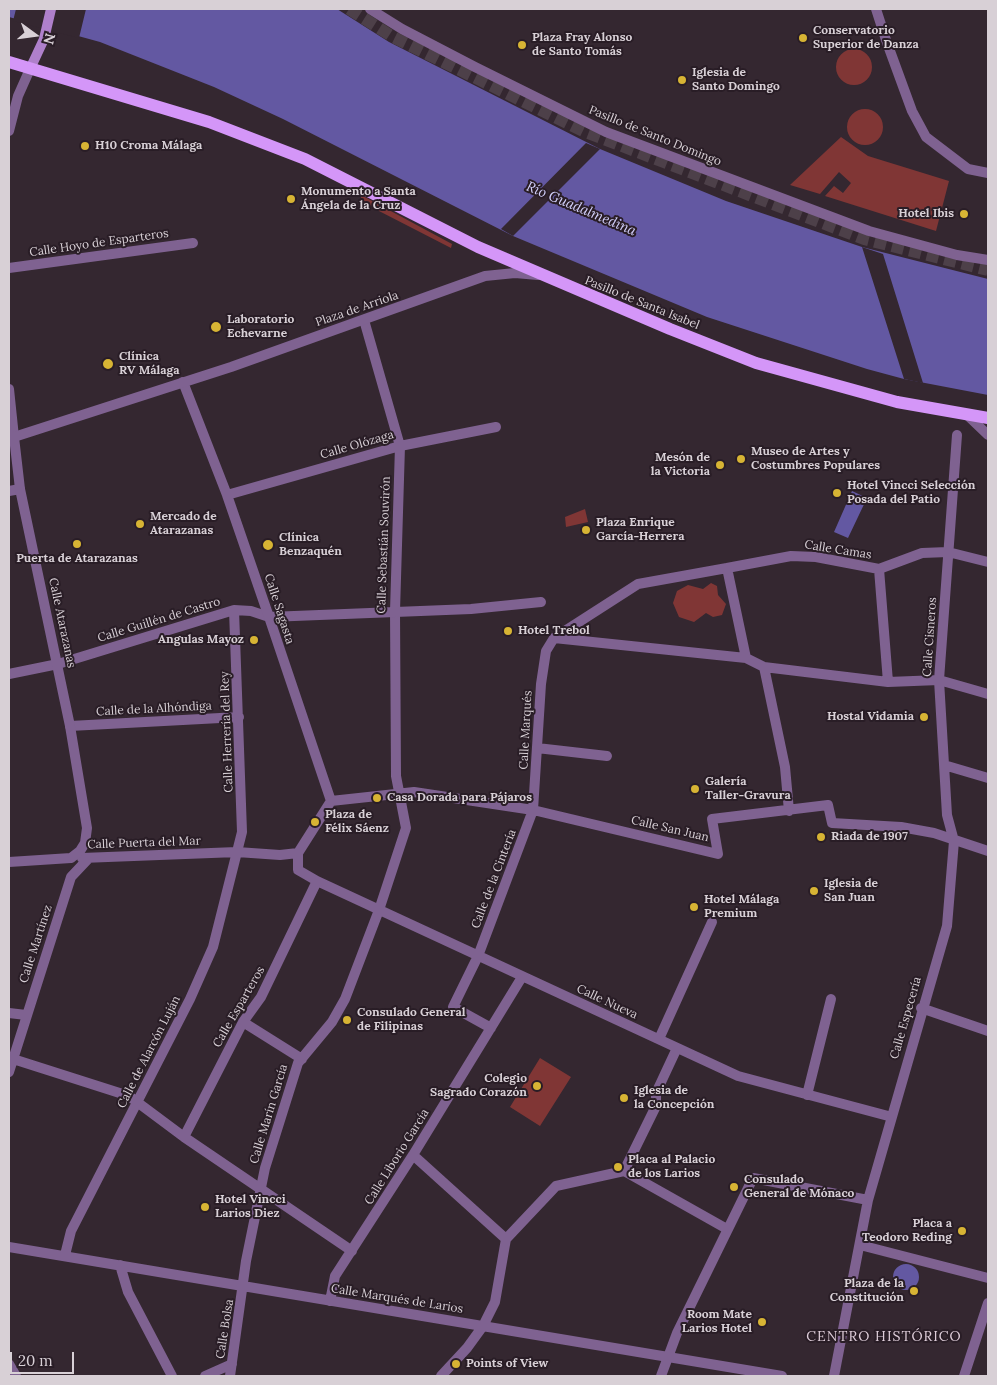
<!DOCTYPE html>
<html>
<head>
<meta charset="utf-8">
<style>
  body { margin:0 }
  #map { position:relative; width:997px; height:1385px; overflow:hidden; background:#342730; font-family:Lora,serif }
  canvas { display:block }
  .frame { position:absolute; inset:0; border:10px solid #d8d0d6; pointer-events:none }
  .north { position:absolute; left:10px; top:10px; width:50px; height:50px; -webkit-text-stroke:4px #291d26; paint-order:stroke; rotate:104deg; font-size:14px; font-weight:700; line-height:20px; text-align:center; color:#d8d0d6 }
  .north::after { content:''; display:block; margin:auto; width:18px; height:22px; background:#d8d0d6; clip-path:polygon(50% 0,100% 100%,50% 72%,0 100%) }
  .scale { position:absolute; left:10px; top:1352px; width:64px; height:22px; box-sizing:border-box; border:2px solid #d8d0d6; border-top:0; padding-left:6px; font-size:15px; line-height:18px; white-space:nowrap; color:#d8d0d6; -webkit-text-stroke:4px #291d26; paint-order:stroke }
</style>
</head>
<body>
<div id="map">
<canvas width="997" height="1385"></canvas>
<div class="frame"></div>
<div class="north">N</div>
<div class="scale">20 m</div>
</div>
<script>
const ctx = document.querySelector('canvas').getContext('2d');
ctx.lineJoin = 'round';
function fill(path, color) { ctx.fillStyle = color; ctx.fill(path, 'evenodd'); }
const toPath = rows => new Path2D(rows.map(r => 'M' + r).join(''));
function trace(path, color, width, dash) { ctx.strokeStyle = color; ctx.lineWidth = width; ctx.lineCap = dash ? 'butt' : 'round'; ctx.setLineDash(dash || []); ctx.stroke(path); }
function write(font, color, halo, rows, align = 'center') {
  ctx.font = font + ' Lora,serif'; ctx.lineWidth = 4; ctx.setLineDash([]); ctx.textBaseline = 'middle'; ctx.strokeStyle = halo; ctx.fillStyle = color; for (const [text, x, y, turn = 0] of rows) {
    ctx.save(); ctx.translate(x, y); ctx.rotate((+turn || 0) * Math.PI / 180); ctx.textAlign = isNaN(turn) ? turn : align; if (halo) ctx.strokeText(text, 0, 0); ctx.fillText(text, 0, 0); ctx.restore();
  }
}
fill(toPath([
  '836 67a18 18 0 1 1 36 0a18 18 0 1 1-36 0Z',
  '847 127a18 18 0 1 1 36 0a18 18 0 1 1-36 0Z',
  [841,137,868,156,949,181,936,231,825,196,834,186,843,193,851,183,839,172,820,194,790,185],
  [361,195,452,244,451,248,379,211,361,199],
  [585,509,588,522,566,527,565,517],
  [711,583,717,586,718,595,726,604,722,615,713,617,706,613,694,622,679,617,673,603,677,591,688,585,703,589],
  [540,1058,571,1077,540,1126,510,1107]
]), '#803635');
fill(toPath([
  [9,9,337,9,389,42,600,149,726,201,862,247,988,279,988,395,904,379,867,369,707,317,513,236,283,119,214,87,100,42,9,17],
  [852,491,867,498,848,538,834,532],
  '893 1277a13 13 0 1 1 26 0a13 13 0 1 1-26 0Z'
]), '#6358a2');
fill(toPath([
  [16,9,86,9,79,38,13,21],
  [586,143,600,149,513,236,501,229],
  [862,247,883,254,923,383,904,379]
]), '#342730');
trace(toPath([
  [349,9,393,37,583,131,864,239,988,270]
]), '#4d4049', 12, [12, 6]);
trace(toPath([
  [370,9,402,29,475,67,606,132,869,231,957,255,988,260],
  [9,268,193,243],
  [879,569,888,682],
  [554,638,638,584,727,568],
  [746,658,764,667],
  [9,674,58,664,234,610,251,611,269,617,331,801],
  [70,726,239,717],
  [537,748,607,756],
  [944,765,988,778],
  [789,811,785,767,764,667,888,682,939,680,988,694],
  [82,858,237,852,280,855,298,853],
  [921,1008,988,1031],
  [9,1013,26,1015],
  [243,1022,302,1059],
  [491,1028,453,1007,478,956,533,810,541,684,546,651,554,638,746,658,727,568,791,556,816,557,879,569,922,553,948,552,988,562],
  [659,1039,712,922],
  [13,1059,129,1096,184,1137,352,1251],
  [9,1072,71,877,88,859],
  [807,1095,831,999],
  [892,1117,738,1076,317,881,298,870,298,853,331,801,414,792,533,810,718,854,712,819,828,805,832,823,901,827,934,833,988,851],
  [184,1137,243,1022,261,997,317,881],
  [413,1155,506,1239],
  [624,1171,727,1229],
  [860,1245,988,1278],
  [9,1247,782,1376],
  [65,1255,71,1231,190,999,213,947,242,832,234,610],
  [120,1265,128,1292,172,1376],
  [330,1301,335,1276,413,1155,522,977],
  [9,1364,16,1376],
  [205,1376,232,1364],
  [230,1376,246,1261,265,1168,298,1063,332,1022,345,999,379,910,406,828,396,776,395,611],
  [441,1376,467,1348,483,1326,495,1302,506,1239,556,1186,624,1171,656,1106,656,1093,677,1048],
  [661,1376,677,1333,753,1178,868,1200],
  [834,1376,868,1200,947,926,954,841,947,815,939,680,957,435],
  [964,1376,988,1303]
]), '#7f6291', 10);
trace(toPath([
  [876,9,886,40,912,111,926,137,968,169,988,173],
  [9,131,18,96,30,69],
  [364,320,400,446,395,611],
  [183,382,227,495,269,617,471,609,541,602],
  [9,389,14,437],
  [966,414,988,435],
  [9,491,20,489],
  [227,495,400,446,496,427]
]), '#7f6291', 10);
trace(toPath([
  [9,862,71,858,80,851,85,843,87,828,70,726,20,489,14,437,231,367,485,276,515,273,538,275]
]), '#7f6291', 10);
trace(toPath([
  [30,69,44,39,51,9]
]), '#af80cb', 10);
trace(toPath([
  [9,62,209,122,305,159,478,247,670,329,756,363,897,402,988,418]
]), '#d496f8', 12);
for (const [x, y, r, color] of [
  [803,38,5,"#d7b434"],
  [522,45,5,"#d7b434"],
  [682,80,5,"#d7b434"],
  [85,146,5,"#d7b434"],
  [291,199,5,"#d7b434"],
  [964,214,5,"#d7b434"],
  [216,327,6,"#d7b434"],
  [108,364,6,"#d7b434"],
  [741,459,5,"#d7b434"],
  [720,465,5,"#d7b434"],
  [837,493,5,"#d7b434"],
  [140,524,5,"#d7b434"],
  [586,530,5,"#d7b434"],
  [77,544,5,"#d7b434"],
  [268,545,6,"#d7b434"],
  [508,631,5,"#d7b434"],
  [254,640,5,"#d7b434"],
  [924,717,5,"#d7b434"],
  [695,789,5,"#d7b434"],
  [377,798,5,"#d7b434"],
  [315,822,5,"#d7b434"],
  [821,837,5,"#d7b434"],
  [814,891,5,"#d7b434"],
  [694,907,5,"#d7b434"],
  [347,1020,5,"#d7b434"],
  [537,1086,5,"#d7b434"],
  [624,1098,5,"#d7b434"],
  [618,1167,5,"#d7b434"],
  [734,1187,5,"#d7b434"],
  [205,1207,5,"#d7b434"],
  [962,1231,5,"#d7b434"],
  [914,1291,5,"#d7b434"],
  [762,1322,5,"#d7b434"],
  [456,1364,5,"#d7b434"]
]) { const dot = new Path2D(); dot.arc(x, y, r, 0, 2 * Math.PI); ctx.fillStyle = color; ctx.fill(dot); trace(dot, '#291d26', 2); }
write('bold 12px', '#d8d0d6', '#291d26', [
  ["Conservatorio",813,31],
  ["Superior de Danza",813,45],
  ["Plaza Fray Alonso",532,38],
  ["de Santo Tomás",532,52],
  ["Iglesia de",692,73],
  ["Santo Domingo",692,87],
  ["H10 Croma Málaga",95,146],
  ["Monumento a Santa",301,192],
  ["Ángela de la Cruz",301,206],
  ["Hotel Ibis",954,214,"right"],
  ["Laboratorio",227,320],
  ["Echevarne",227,334],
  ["Clínica",119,357],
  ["RV Málaga",119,371],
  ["Museo de Artes y",751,452],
  ["Costumbres Populares",751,466],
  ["Mesón de",710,458,"right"],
  ["la Victoria",710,472,"right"],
  ["Hotel Vincci Selección",847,486],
  ["Posada del Patio",847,500],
  ["Mercado de",150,517],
  ["Atarazanas",150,531],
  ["Plaza Enrique",596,523],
  ["García-Herrera",596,537],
  ["Clínica",279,538],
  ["Benzaquén",279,552],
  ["Puerta de Atarazanas",77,559,"center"],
  ["Hotel Trebol",518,631],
  ["Angulas Mayoz",244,640,"right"],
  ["Hostal Vidamia",914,717,"right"],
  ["Galería",705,782],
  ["Taller-Gravura",705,796],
  ["Casa Dorada para Pájaros",387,798],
  ["Plaza de",325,815],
  ["Félix Sáenz",325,829],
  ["Riada de 1907",831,837],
  ["Iglesia de",824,884],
  ["San Juan",824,898],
  ["Hotel Málaga",704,900],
  ["Premium",704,914],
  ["Consulado General",357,1013],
  ["de Filipinas",357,1027],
  ["Colegio",527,1079,"right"],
  ["Sagrado Corazón",527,1093,"right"],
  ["Iglesia de",634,1091],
  ["la Concepción",634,1105],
  ["Placa al Palacio",628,1160],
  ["de los Larios",628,1174],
  ["Consulado",744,1180],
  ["General de Mónaco",744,1194],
  ["Hotel Vincci",215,1200],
  ["Larios Diez",215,1214],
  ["Placa a",952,1224,"right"],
  ["Teodoro Reding",952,1238,"right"],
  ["Plaza de la",904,1284,"right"],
  ["Constitución",904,1298,"right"],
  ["Room Mate",752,1315,"right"],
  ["Larios Hotel",752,1329,"right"],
  ["Points of View",466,1364]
], 'left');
write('12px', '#d8d0d6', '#291d26', [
  ["Pasillo de Santo Domingo",655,136,22],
  ["Calle Hoyo de Esparteros",99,243,-8],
  ["Pasillo de Santa Isabel",642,303,22],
  ["Plaza de Arriola",357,309,-19],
  ["Calle Olózaga",357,445,-16],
  ["Calle Sebastián Souvirón",384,545,-88],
  ["Calle Camas",838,550,9],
  ["Calle Sagasta",279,609,72],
  ["Calle Guillén de Castro",159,620,-17],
  ["Calle Atarazanas",62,623,78],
  ["Calle Cisneros",930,637,-86],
  ["Calle de la Alhóndiga",154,709,-3],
  ["Calle Marqués",526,730,-87],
  ["Calle Herrería del Rey",227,732,-92],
  ["Calle San Juan",670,829,13],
  ["Calle Puerta del Mar",144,843,-2],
  ["Calle de la Cintería",494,879,-69],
  ["Calle Martínez",36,944,-72],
  ["Calle Nueva",607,1002,25],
  ["Calle Esparteros",239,1007,-60],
  ["Calle Especería",906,1018,-74],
  ["Calle de Alarcón Luján",149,1052,-63],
  ["Calle Marín García",269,1114,-73],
  ["Calle Liborio García",397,1157,-58],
  ["Calle Marqués de Larios",397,1299,9],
  ["Calle Bolsa",225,1329,-81]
]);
write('italic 14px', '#d2cffa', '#291d26', [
  ["Río Guadalmedina",581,209,23]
]);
ctx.letterSpacing = '1px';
write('14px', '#decdd9', '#291d26', [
  ["CENTRO HISTÓRICO",884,1337]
]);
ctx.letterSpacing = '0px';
</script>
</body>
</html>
